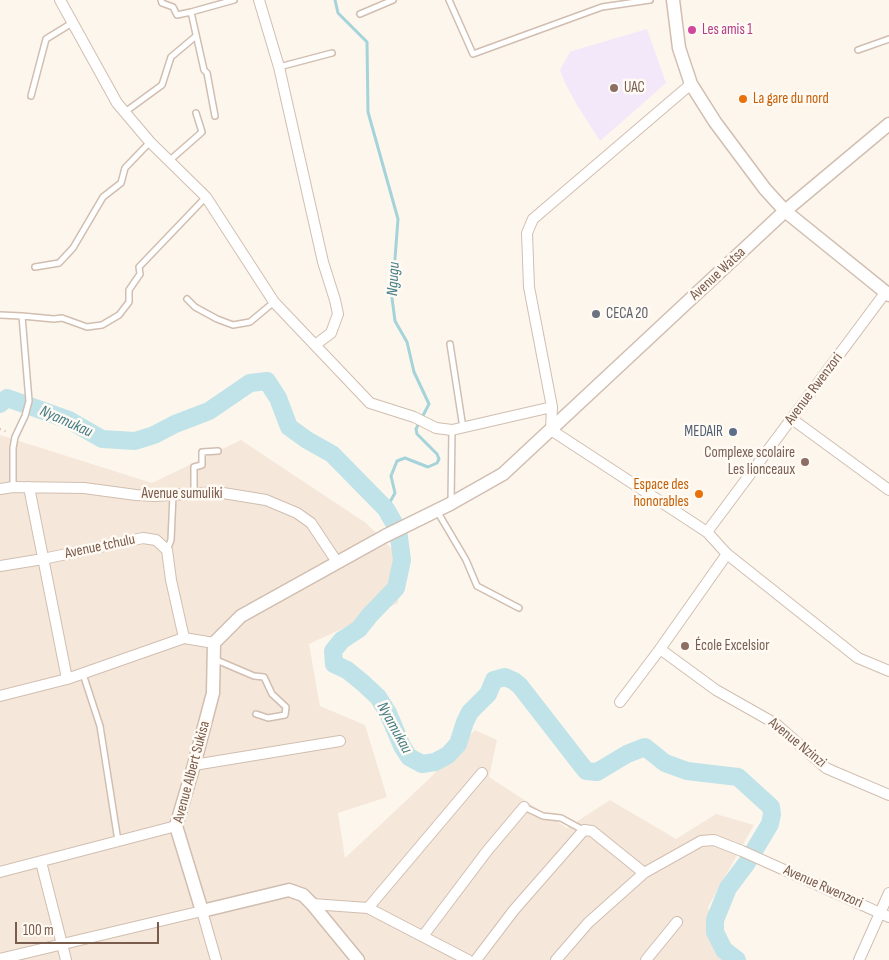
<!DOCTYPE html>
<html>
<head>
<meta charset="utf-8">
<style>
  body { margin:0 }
  #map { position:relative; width:889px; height:960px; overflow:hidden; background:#fdf6ec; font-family:"Sofia Sans Condensed",sans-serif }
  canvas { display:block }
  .scale { position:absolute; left:15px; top:922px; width:144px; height:22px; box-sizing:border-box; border:2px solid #7a5c4d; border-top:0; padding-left:6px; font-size:15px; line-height:18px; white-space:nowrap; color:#7a5c4d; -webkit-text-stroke:4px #fffaf3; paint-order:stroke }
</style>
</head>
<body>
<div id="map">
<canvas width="889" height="960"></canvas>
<div class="scale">100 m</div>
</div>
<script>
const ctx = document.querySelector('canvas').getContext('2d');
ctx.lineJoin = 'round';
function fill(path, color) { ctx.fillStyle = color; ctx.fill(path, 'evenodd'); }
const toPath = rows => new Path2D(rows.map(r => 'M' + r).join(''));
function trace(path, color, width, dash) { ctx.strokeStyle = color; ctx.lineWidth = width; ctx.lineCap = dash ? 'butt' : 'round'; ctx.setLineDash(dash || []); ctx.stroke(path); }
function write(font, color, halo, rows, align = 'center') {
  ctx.font = font + ' "Sofia Sans Condensed",sans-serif'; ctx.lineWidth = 5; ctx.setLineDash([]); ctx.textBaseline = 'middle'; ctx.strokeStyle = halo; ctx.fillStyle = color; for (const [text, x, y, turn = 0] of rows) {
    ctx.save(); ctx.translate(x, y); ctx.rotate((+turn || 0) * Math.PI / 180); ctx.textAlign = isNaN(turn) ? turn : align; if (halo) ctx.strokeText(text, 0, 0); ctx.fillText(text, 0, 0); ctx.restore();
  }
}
fill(toPath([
  [0,435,152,483,241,440,366,523,401,558,398,603,309,644,320,706,365,725,387,797,338,813,345,858,428,780,475,730,497,740,489,777,567,828,610,800,676,839,716,814,754,825,708,907,723,955,728,960,0,960]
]), '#f5e8da');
fill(toPath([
  [647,29,666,83,600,141,577,105,565,83,560,70,570,52,572,51]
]), '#f3e8fa');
trace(toPath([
  [335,0,338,13,367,42,368,112,398,219,392,298,395,321,407,342,414,372,429,404,416,429,417,434,437,454,439,459,437,463,428,467,405,458,397,461,391,476,395,493,386,509]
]), '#a5d3da', 3);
trace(toPath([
  [0,404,7,398,69,420,102,439,135,441,154,435,175,424,209,411,250,383,267,381,278,398,289,427,307,440,332,454,386,509,398,530,402,560,396,588,370,615,359,629,342,640,333,651,334,664,347,670,363,683,378,697,388,713,402,746,409,757,422,764,435,762,448,755,458,744,465,722,470,712,488,694,494,680,505,677,514,681,520,686,586,771,597,772,627,754,645,747,665,763,687,771,738,777,771,807,772,814,770,824,746,864,728,888,715,920,715,932,724,950,737,960]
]), '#bfe3e8', 18);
const service = toPath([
  [161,0,162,3,173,7,177,15,191,12,204,70,207,73,215,116],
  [449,0,473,54,602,7,650,0],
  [191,12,234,0],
  [360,14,393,0],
  [858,50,889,39],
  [279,67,332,53],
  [31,96,46,39,72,23],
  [125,112,162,85,171,57,196,36],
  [169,161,202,132,196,113],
  [35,267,59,263,73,248,103,197,121,183,125,168,150,142],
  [187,299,195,307,217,319,233,325,250,322,274,302],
  [0,315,22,316,54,319,62,318,87,327,102,325,119,315,129,302,129,290,140,274,139,267,206,197],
  [450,344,463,428],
  [13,487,13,448,15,437,25,416,29,401,22,316],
  [194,493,194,467,202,465,202,452,218,451],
  [451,502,452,430],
  [437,511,466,560,477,586,519,608],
  [167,550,171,540,173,495],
  [214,659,254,676,264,677,272,694,286,707,285,715,268,718,256,714],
  [83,674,100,726,118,841],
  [524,807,543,816,561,818,583,830]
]);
const minor = toPath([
  [60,0,117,103,150,142,206,197,274,302,370,403,414,417,436,428,452,430,552,407],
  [259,0,279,67,323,262,335,300,338,314,331,333,315,345],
  [691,84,533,219,527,233,529,287,552,407,551,430,707,532,727,554,858,658,889,671],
  [792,419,889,490],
  [29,487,67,679],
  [0,489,13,487,84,488,136,495,155,496,217,492,266,500,297,513,311,523,337,562],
  [707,532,885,293],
  [0,566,43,559,143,538,156,540,167,550,171,580,184,638],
  [660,649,716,690,776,724,826,768,835,772,889,795],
  [0,696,67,679,184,638,214,643],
  [620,702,660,649,727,554],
  [194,765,340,741],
  [41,862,66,960],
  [0,872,176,826],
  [312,904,368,908,468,960],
  [368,908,482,773],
  [423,936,487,851,524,807],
  [0,959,202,911,216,960],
  [476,960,514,910,584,830,592,831,644,873],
  [556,960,588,923,644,873,701,841,714,840,742,851,889,917],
  [646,960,677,922],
  [859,960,889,893]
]);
const tertiary = toPath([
  [673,0,679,48,691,84,715,122,765,189,785,211,889,295],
  [358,960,312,904,303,895,289,890,202,911,176,826,194,765,213,693,214,643,241,616,385,536,450,504,503,474,785,211,889,124]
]);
trace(service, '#d1beb0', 8);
trace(minor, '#d1beb0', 12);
trace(tertiary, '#d1beb0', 15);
trace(toPath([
  [0,429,9,433]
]), '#d9b8a5', 2, [1, 4]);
trace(service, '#fff', 5);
trace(minor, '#fff', 10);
trace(tertiary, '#fff', 12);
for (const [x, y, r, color] of [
  [692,30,5,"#d1479c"],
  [614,88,5,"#8d6e63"],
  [743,99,5,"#e8710a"],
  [596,314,5,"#6b7280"],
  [733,432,5,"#5c6f8a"],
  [805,462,5,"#8d6e63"],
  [699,494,5,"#e8710a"],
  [685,646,5,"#8d6e63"]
]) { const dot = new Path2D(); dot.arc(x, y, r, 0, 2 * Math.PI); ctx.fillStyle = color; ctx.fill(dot); trace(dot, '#fffaf3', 2); }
write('15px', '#b23c85', '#fffaf3', [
  ["Les amis 1",702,30]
], 'left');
write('15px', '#785e54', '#fffaf3', [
  ["UAC",624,88],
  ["Complexe scolaire",795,453,"right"],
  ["Les lionceaux",795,470,"right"],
  ["École Excelsior",695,646]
], 'left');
write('15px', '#c56008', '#fffaf3', [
  ["La gare du nord",753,99],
  ["Espace des",689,485,"right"],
  ["honorables",689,502,"right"]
], 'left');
write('15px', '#7a5c4d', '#fffaf3', [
  ["Avenue Watsa",718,274,-43],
  ["Avenue Rwenzori",814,389,-53],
  ["Avenue sumuliki",182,494],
  ["Avenue tchulu",100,547,-12],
  ["Avenue Nzinzi",797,743,39],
  ["Avenue Albert Sukisa",192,772,-75],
  ["Avenue Rwenzori",823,887,24]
]);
write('15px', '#5b616d', '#fffaf3', [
  ["CECA 20",606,314]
], 'left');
write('15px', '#4e5e75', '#fffaf3', [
  ["MEDAIR",723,432]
], 'right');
write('italic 16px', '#437c86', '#fffaf3', [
  ["Ngugu",394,279,-87],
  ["Nyamukau",66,422,24],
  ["Nyamukau",394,728,61]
]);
</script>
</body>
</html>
